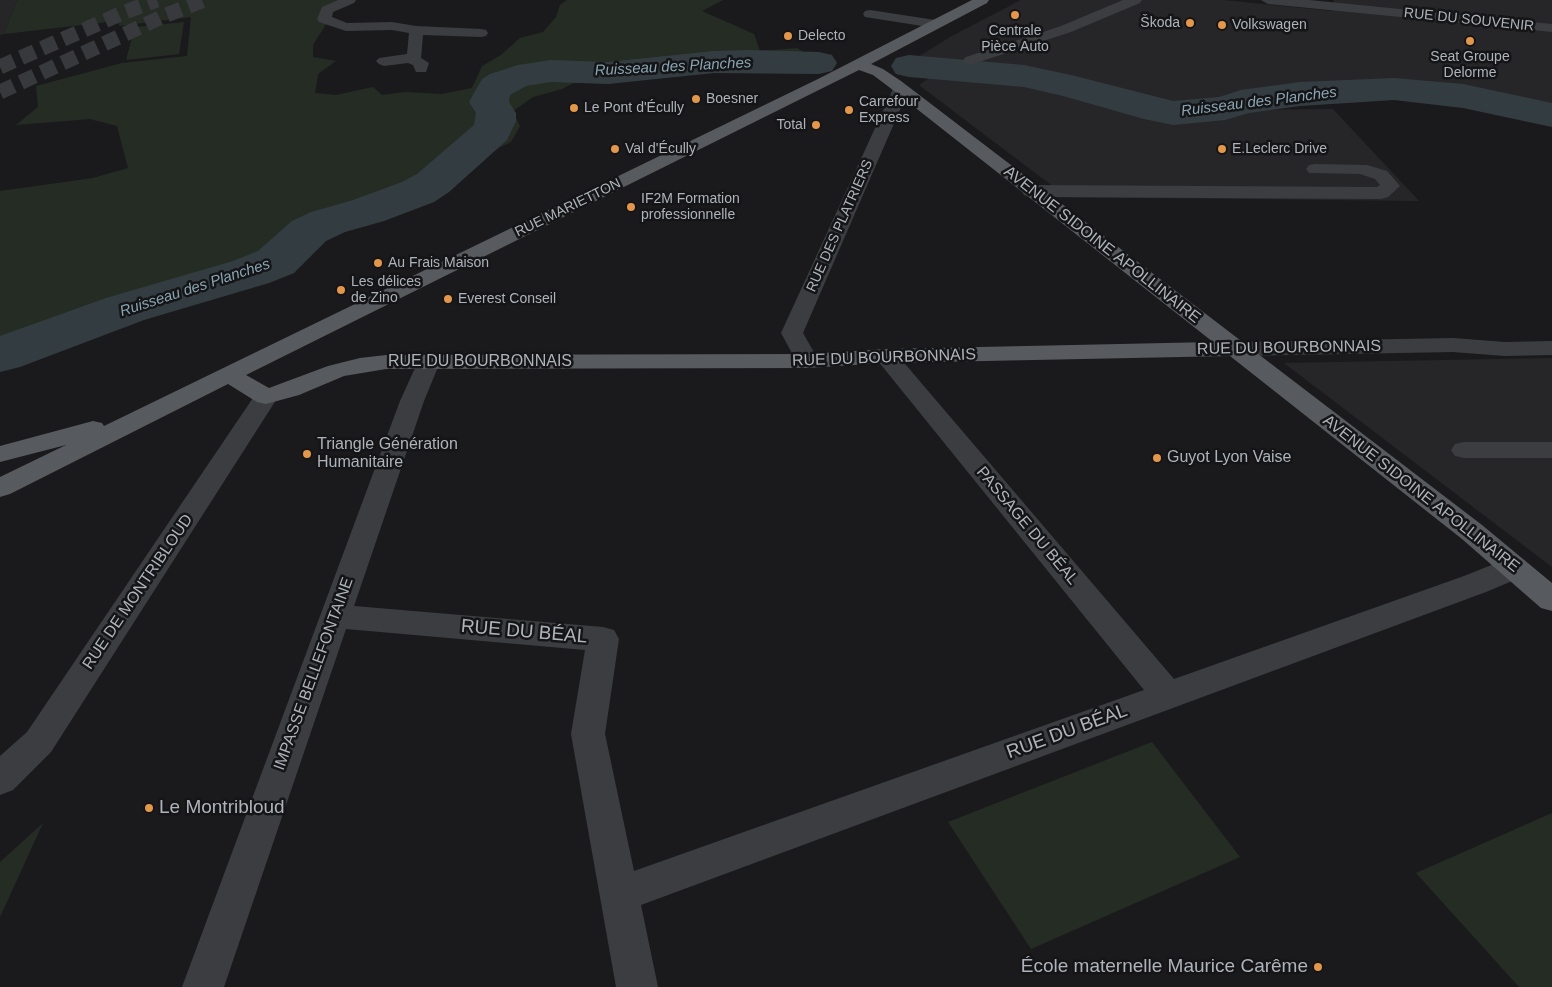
<!DOCTYPE html>
<html>
<head>
<meta charset="utf-8">
<style>
  body { margin:0 }
  canvas { display:block; background:#1a1a1c }
</style>
</head>
<body>
<canvas width="1552" height="987"></canvas>
<script>
const ctx = document.querySelector('canvas').getContext('2d');
ctx.lineJoin = 'round';
function fill(path, color) { ctx.fillStyle = color; ctx.fill(path, 'evenodd'); }
const toPath = rows => new Path2D(rows.map(r => 'M' + r).join(''));
function trace(path, color, width, dash) { ctx.strokeStyle = color; ctx.lineWidth = width; ctx.lineCap = dash ? 'butt' : 'round'; ctx.setLineDash(dash || []); ctx.stroke(path); }
function write(font, color, halo, rows, align = 'center') {
  ctx.font = font + ' Arial,sans-serif'; ctx.lineWidth = 5; ctx.setLineDash([]); ctx.textBaseline = 'middle'; ctx.strokeStyle = halo; ctx.fillStyle = color; for (const [text, x, y, turn = 0] of rows) {
    ctx.save(); ctx.translate(x, y); ctx.rotate((+turn || 0) * Math.PI / 180); ctx.textAlign = isNaN(turn) ? turn : align; if (halo) ctx.strokeText(text, 0, 0); ctx.fillText(text, 0, 0); ctx.restore();
  }
}
fill(toPath([
  [0,0,17,0,4,34,0,35],
  [1021,0,1223,0,1332,11,1334,0,1552,0,1552,112,1449,92,1356,85,1157,108,1056,79,1023,72,967,65,908,63,950,37],
  [939,71,1018,79,1168,119,1235,110,1333,109,1419,201,1067,197,919,85],
  [1552,358,1552,567,1284,363]
]), '#262629');
fill(toPath([
  [17,0,341,0,313,45,313,57,336,61,318,74,315,93,336,95,373,87,382,95,405,92,441,94,472,88,482,66,501,55,520,38,543,32,556,17,560,5,567,0,723,0,702,11,754,34,760,51,797,48,811,57,806,67,790,72,747,68,698,66,583,78,562,89,533,97,513,111,520,126,511,142,473,160,424,177,387,198,306,224,275,251,246,267,179,289,97,312,0,347,0,191,93,178,128,168,117,126,90,119,16,125,38,107,36,86,122,63,187,56,191,17,120,26,116,21,4,34],
  [184,22,179,54,126,60,135,27],
  [1152,742,1240,857,1031,949,948,822],
  [1552,813,1552,987,1519,987,1416,873],
  [43,823,0,917,0,862]
]), '#242c24');
fill(toPath([
  [750,50,819,52,832,55,837,63,832,71,819,74,714,73,608,84,551,82,526,86,510,95,509,102,516,113,516,121,507,140,449,192,434,202,384,221,345,232,326,241,294,273,269,283,144,320,20,367,0,372,0,336,106,298,233,261,258,251,292,221,311,212,350,201,402,182,417,174,474,125,476,113,469,102,482,79,490,74,518,65,551,60,608,62,714,51,750,50],
  [909,55,1024,65,1071,75,1173,101,1219,97,1241,90,1300,82,1394,78,1463,84,1552,103,1552,127,1463,108,1394,100,1300,106,1249,113,1225,120,1173,125,1144,119,1063,96,1024,87,909,77,896,74,891,66,896,58,909,55]
]), '#333d41');
trace(toPath([
  [0,67,120,14,157,0],
  [0,92,164,16,204,0]
]), '#37393c', 15, [15, 8]);
fill(toPath([
  [338,0,356,0,354,3,333,12,332,17,347,23,392,22,416,26,481,29,486,30,488,33,486,36,481,37,423,35,421,58,429,63,426,72,416,72,413,65,408,63,384,66,379,64,376,61,379,58,407,54,409,33,392,30,346,31,319,22,317,19,322,7,338,0],
  [1123,0,1142,0,1140,3,1071,32,976,63,971,65,966,63,963,60,966,57,1061,26,1123,0],
  [1261,0,1309,0,1552,24,1552,32,1268,4,1261,0],
  [870,10,935,20,942,24,935,28,865,17,863,14,865,11,870,10],
  [901,84,907,86,909,89,803,333,819,361,815,366,807,368,799,366,781,333,893,89,895,86,901,84],
  [1315,164,1367,165,1387,171,1400,186,1388,197,1381,199,1031,197,1024,195,1022,191,1024,187,1031,185,1377,187,1380,185,1375,179,1360,174,1309,173,1306,169,1309,165,1315,164],
  [1453,338,1505,342,1552,341,1552,355,1505,356,1453,352,1237,356,1229,354,1225,349,1229,344,1237,342,1453,338],
  [886,349,894,351,1174,679,1464,576,1504,560,1514,557,1524,560,1529,568,1524,576,1486,592,641,905,658,987,616,987,571,734,585,650,346,629,224,987,182,987,400,401,420,357,428,355,436,357,440,362,424,401,354,606,603,627,614,630,619,639,605,734,634,871,1144,690,878,361,874,356,878,351,886,349],
  [266,390,275,392,278,397,51,752,13,790,0,795,0,756,27,732,257,392,266,390],
  [1464,442,1552,442,1552,458,1464,458,1455,456,1451,450,1455,444,1464,442]
]), '#3b3d40');
fill(toPath([
  [972,0,989,0,987,3,871,64,883,69,901,81,1482,525,1552,583,1552,611,1541,608,1462,539,1230,356,886,363,807,368,386,369,344,376,299,395,266,404,257,402,228,384,10,494,0,497,0,477,66,445,0,462,0,446,93,421,102,423,104,426,818,79,972,0],
  [859,70,873,75,889,87,1213,342,886,349,807,354,386,355,360,358,328,366,269,388,246,375,859,70]
]), '#575a5f');
for (const [x, y, r, color] of [
  [1015,15,5,"#e3974a"],
  [1190,23,5,"#e3974a"],
  [1222,25,5,"#e3974a"],
  [788,36,5,"#e3974a"],
  [1470,41,5,"#e3974a"],
  [696,99,5,"#e3974a"],
  [574,108,5,"#e3974a"],
  [849,110,5,"#e3974a"],
  [816,125,5,"#e3974a"],
  [615,149,5,"#e3974a"],
  [1222,149,5,"#e3974a"],
  [631,207,5,"#e3974a"],
  [378,263,5,"#e3974a"],
  [341,290,5,"#e3974a"],
  [448,299,5,"#e3974a"],
  [307,454,5,"#e3974a"],
  [1157,458,5,"#e3974a"],
  [149,808,5,"#e3974a"],
  [1318,967,5,"#e3974a"]
]) { const dot = new Path2D(); dot.arc(x, y, r, 0, 2 * Math.PI); ctx.fillStyle = color; ctx.fill(dot); trace(dot, '#151517', 2); }
write('14px', '#adb3ba', '#151517', [
  ["RUE DU SOUVENIR",1469,20,6],
  ["RUE MARIETTON",568,208,-26],
  ["RUE DES PLATRIERS",840,226,-66]
]);
write('14px', '#adb3ba', '#151517', [
  ["Škoda",1180,23,"right"],
  ["Volkswagen",1232,25],
  ["Centrale",1015,31,"center"],
  ["Pièce Auto",1015,47,"center"],
  ["Delecto",798,36],
  ["Seat Groupe",1470,57,"center"],
  ["Delorme",1470,73,"center"],
  ["Boesner",706,99],
  ["Carrefour",859,102],
  ["Express",859,118],
  ["Le Pont d'Écully",584,108],
  ["Total",806,125,"right"],
  ["Val d'Écully",625,149],
  ["E.Leclerc Drive",1232,149],
  ["IF2M Formation",641,199],
  ["professionnelle",641,215],
  ["Au Frais Maison",388,263],
  ["Les délices",351,282],
  ["de Zino",351,298],
  ["Everest Conseil",458,299]
], 'left');
write('italic 15px', '#88a5b2', '#151517', [
  ["Ruisseau des Planches",673,67,-3],
  ["Ruisseau des Planches",1259,102,-7],
  ["Ruisseau des Planches",195,288,-18]
]);
write('16px', '#adb3ba', '#151517', [
  ["AVENUE SIDOINE APOLLINAIRE",1102,245,38],
  ["RUE DU BOURBONNAIS",1289,348,-1],
  ["RUE DU BOURBONNAIS",884,358,-2],
  ["RUE DU BOURBONNAIS",480,362],
  ["AVENUE SIDOINE APOLLINAIRE",1421,494,38],
  ["PASSAGE DU BÉAL",1027,526,50],
  ["RUE DE MONTRIBLOUD",138,592,-56],
  ["IMPASSE BELLEFONTAINE",314,674,-70]
]);
write('16px', '#adb3ba', '#151517', [
  ["Triangle Génération",317,445],
  ["Humanitaire",317,463],
  ["Guyot Lyon Vaise",1167,458]
], 'left');
write('19px', '#adb3ba', '#151517', [
  ["RUE DU BÉAL",524,632,5],
  ["RUE DU BÉAL",1067,732,-20]
]);
write('19px', '#adb3ba', '#151517', [
  ["Le Montribloud",159,808],
  ["École maternelle Maurice Carême",1308,967,"right"]
], 'left');
</script>
</body>
</html>
